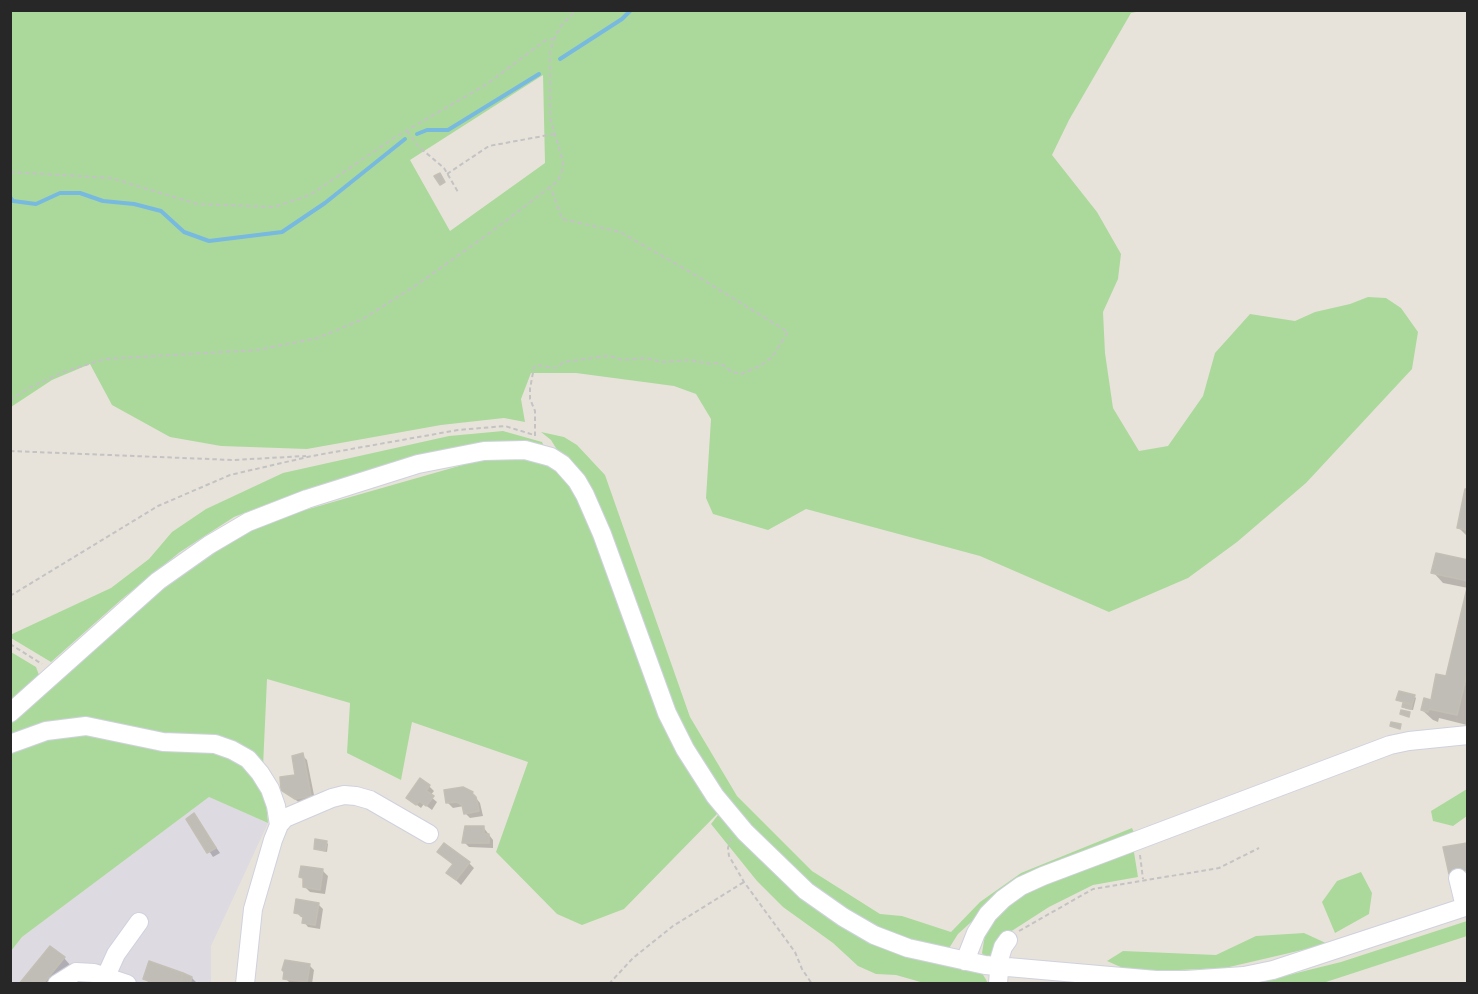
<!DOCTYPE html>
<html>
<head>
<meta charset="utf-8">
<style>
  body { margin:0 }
  #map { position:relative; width:1478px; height:994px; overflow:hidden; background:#e8e3da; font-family:Montserrat,sans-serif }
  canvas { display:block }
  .frame { position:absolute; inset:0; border:12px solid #272727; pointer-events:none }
</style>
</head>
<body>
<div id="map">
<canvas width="1478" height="994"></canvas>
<div class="frame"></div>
</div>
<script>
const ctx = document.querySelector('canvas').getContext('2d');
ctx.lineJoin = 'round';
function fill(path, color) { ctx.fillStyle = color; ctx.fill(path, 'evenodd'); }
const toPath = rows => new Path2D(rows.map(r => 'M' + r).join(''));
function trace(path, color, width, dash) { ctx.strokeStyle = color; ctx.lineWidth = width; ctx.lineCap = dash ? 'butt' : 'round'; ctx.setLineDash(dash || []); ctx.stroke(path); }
fill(toPath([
  [209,797,268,823,211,946,211,983,11,984,11,951,22,937]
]), '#dddae1');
fill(toPath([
  [10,11,1141,11,1131,13,1069,120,1052,155,1097,212,1121,254,1118,279,1103,312,1105,353,1113,408,1139,451,1168,446,1203,396,1215,353,1250,314,1295,321,1315,312,1350,304,1368,297,1386,298,1401,308,1418,332,1412,369,1306,483,1237,542,1188,578,1109,612,980,556,806,509,768,530,713,514,706,498,711,419,696,394,674,386,576,373,531,373,521,399,525,422,504,418,441,425,307,449,221,446,170,437,112,405,90,364,52,380,11,407],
  [543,75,545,163,450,231,410,160],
  [503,431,542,442,544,446,509,441,462,446,291,495,234,517,180,552,122,599,51,662,11,638,10,635,111,588,149,559,172,532,206,509,283,473,449,436],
  [541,432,564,437,577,445,605,475,690,717,737,796,812,871,880,914,902,916,951,932,980,902,1021,873,1132,828,1135,835,1003,893,958,934,946,953,906,941,836,907,734,812,684,735,559,453,551,440],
  [513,455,545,461,562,473,577,497,595,534,679,752,718,813,624,909,582,925,557,914,496,852,528,762,412,722,401,780,347,753,350,703,267,679,263,767,170,739,90,721,11,738,10,721,142,604,230,540,277,518,480,460],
  [11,652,36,667,39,675,11,702],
  [87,731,217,749,246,766,265,791,268,823,209,797,22,937,11,951,11,750,55,737],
  [1467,789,1467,816,1453,826,1433,821,1431,811],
  [718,815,801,896,982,973,988,983,924,983,896,975,876,974,858,966,833,943,783,907,757,881,711,824],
  [1133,846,1138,877,1093,885,1049,907,1007,934,992,958,984,957,982,953,986,928,1006,902],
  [1361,872,1372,893,1369,914,1335,933,1322,902,1337,881],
  [1467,921,1467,936,1323,983,1252,984,1341,962],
  [1304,933,1328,944,1225,968,1132,972,1107,961,1123,951,1216,955,1256,936]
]), '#abd99c');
fill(toPath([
  [1468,491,1468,537,1458,527],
  [1468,562,1468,588,1443,583,1433,572],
  [1468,591,1468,722,1467,725,1439,718,1438,722,1433,720,1422,710,1432,701,1448,678],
  [1414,696,1416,698,1413,710,1406,709,1404,707,1405,703,1398,699],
  [302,755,307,760,315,800,301,804,288,794,296,776],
  [429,786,434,791,430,796,437,802,432,810,424,804,421,808,413,802],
  [472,793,480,803,483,816,470,818,465,813,464,806,453,808,448,803],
  [194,815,220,853,213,857,188,819],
  [484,828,493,840,493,848,469,847,464,842],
  [326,842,328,844,327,852,315,849],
  [469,863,474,868,461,885,448,873],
  [323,871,328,876,325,894,310,892,305,887,304,880,301,877],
  [318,904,323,909,320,929,308,927,304,922,304,918,301,917,296,912],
  [64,958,71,966,57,984,21,984],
  [309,965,314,970,312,984,290,983,285,978],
  [145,978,192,978,197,983,150,984]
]), '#0003');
trace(toPath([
  [560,59,622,19,631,10],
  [417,134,427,130,448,130,539,74],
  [10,197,13,201,36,204,60,193,80,193,103,201,134,204,161,211,184,232,209,241,282,232,325,203,405,139]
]), '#78b9df', 4);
const building = toPath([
  [440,173,445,182,440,185,434,176,440,173],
  [1465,489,1468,489,1468,530,1457,528,1465,489],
  [1436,553,1468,560,1468,581,1431,573,1436,553],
  [1468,584,1468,670,1457,715,1429,709,1428,712,1421,710,1424,698,1431,700,1436,674,1446,676,1468,584],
  [1399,691,1415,695,1412,704,1396,700,1399,691],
  [1403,703,1412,705,1411,709,1402,707,1403,703],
  [1401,710,1410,712,1409,717,1400,714,1401,710],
  [1391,722,1401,724,1400,729,1390,726,1391,722],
  [303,753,311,796,295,799,281,790,280,777,295,775,292,756,303,753],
  [420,778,430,785,426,791,434,796,426,806,419,801,416,805,406,798,420,778],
  [463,787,473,792,472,793,476,797,479,811,464,814,462,805,457,802,446,803,444,790,463,787],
  [194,813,216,848,207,853,186,819,194,813],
  [465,826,484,826,484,834,489,834,489,843,462,843,465,826],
  [315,839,327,841,325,851,314,849,315,839],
  [444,843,470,862,456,880,446,873,453,864,437,852,444,843],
  [1467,843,1468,870,1449,874,1443,847,1467,843],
  [301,866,323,869,320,890,303,887,303,878,299,877,301,866],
  [296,899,319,903,315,925,302,923,303,917,300,914,294,913,296,899],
  [50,946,65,957,43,984,19,984,50,946],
  [285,960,310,964,307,982,283,979,284,972,282,970,285,960],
  [149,961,183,973,180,984,157,984,143,979,149,961],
  [183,973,192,977,190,984,180,984,183,973]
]);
fill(building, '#c0bdb7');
trace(building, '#c3bfb4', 1.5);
const minor = toPath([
  [10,713,158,581,209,545,248,522,307,499,418,464,484,451,525,450,551,457,562,464,577,481,585,495,602,534,667,713,685,749,715,796,745,832,806,891,843,917,874,935,908,948,985,965,1156,980,1186,980,1244,976,1273,970,1468,906],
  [10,744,46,731,86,726,163,742,215,744,232,750,248,759,260,773,270,789,276,806,279,825],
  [1458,878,1465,907],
  [965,961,976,933,988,914,1003,899,1021,886,1043,876,1390,745,1409,741,1468,735],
  [106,976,116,954,139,922],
  [57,984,76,972,94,973,127,984],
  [245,984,253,909,273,840,279,825,285,818,332,798,344,795,356,796,370,800,429,834],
  [998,984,1000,957,1003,947,1008,940]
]);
trace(minor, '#cfd1de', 20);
trace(toPath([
  [407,131,418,146,444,168,458,192],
  [10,172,111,178,197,204,274,207,310,195,394,138,487,84,546,40,554,39],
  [447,174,489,146,554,134],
  [10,400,31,387,63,372,105,359,257,350,318,338,363,319,418,284,487,235,558,181,562,171,563,161,550,118,550,52,554,39,561,26,576,10],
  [535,436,535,411,530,399,530,389,534,367,537,365,555,368,564,362,606,356,614,357,622,360,647,358,662,362,690,360,710,364,716,363,723,365,732,372,741,374,760,366,772,357,788,332,692,273,620,232,562,219,551,188],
  [10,451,233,460,306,456],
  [10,596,158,506,230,475,312,456,458,430,505,426,534,435],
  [10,644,42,664],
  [731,838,728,848,729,856,744,882,795,952,802,969,812,984],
  [1140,855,1143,879],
  [1019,931,1093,889,1219,868,1259,848],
  [609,984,633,958,673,926,744,882]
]), '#c3c3c3', 2, [4.5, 3]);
trace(minor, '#fff', 18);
</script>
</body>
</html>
